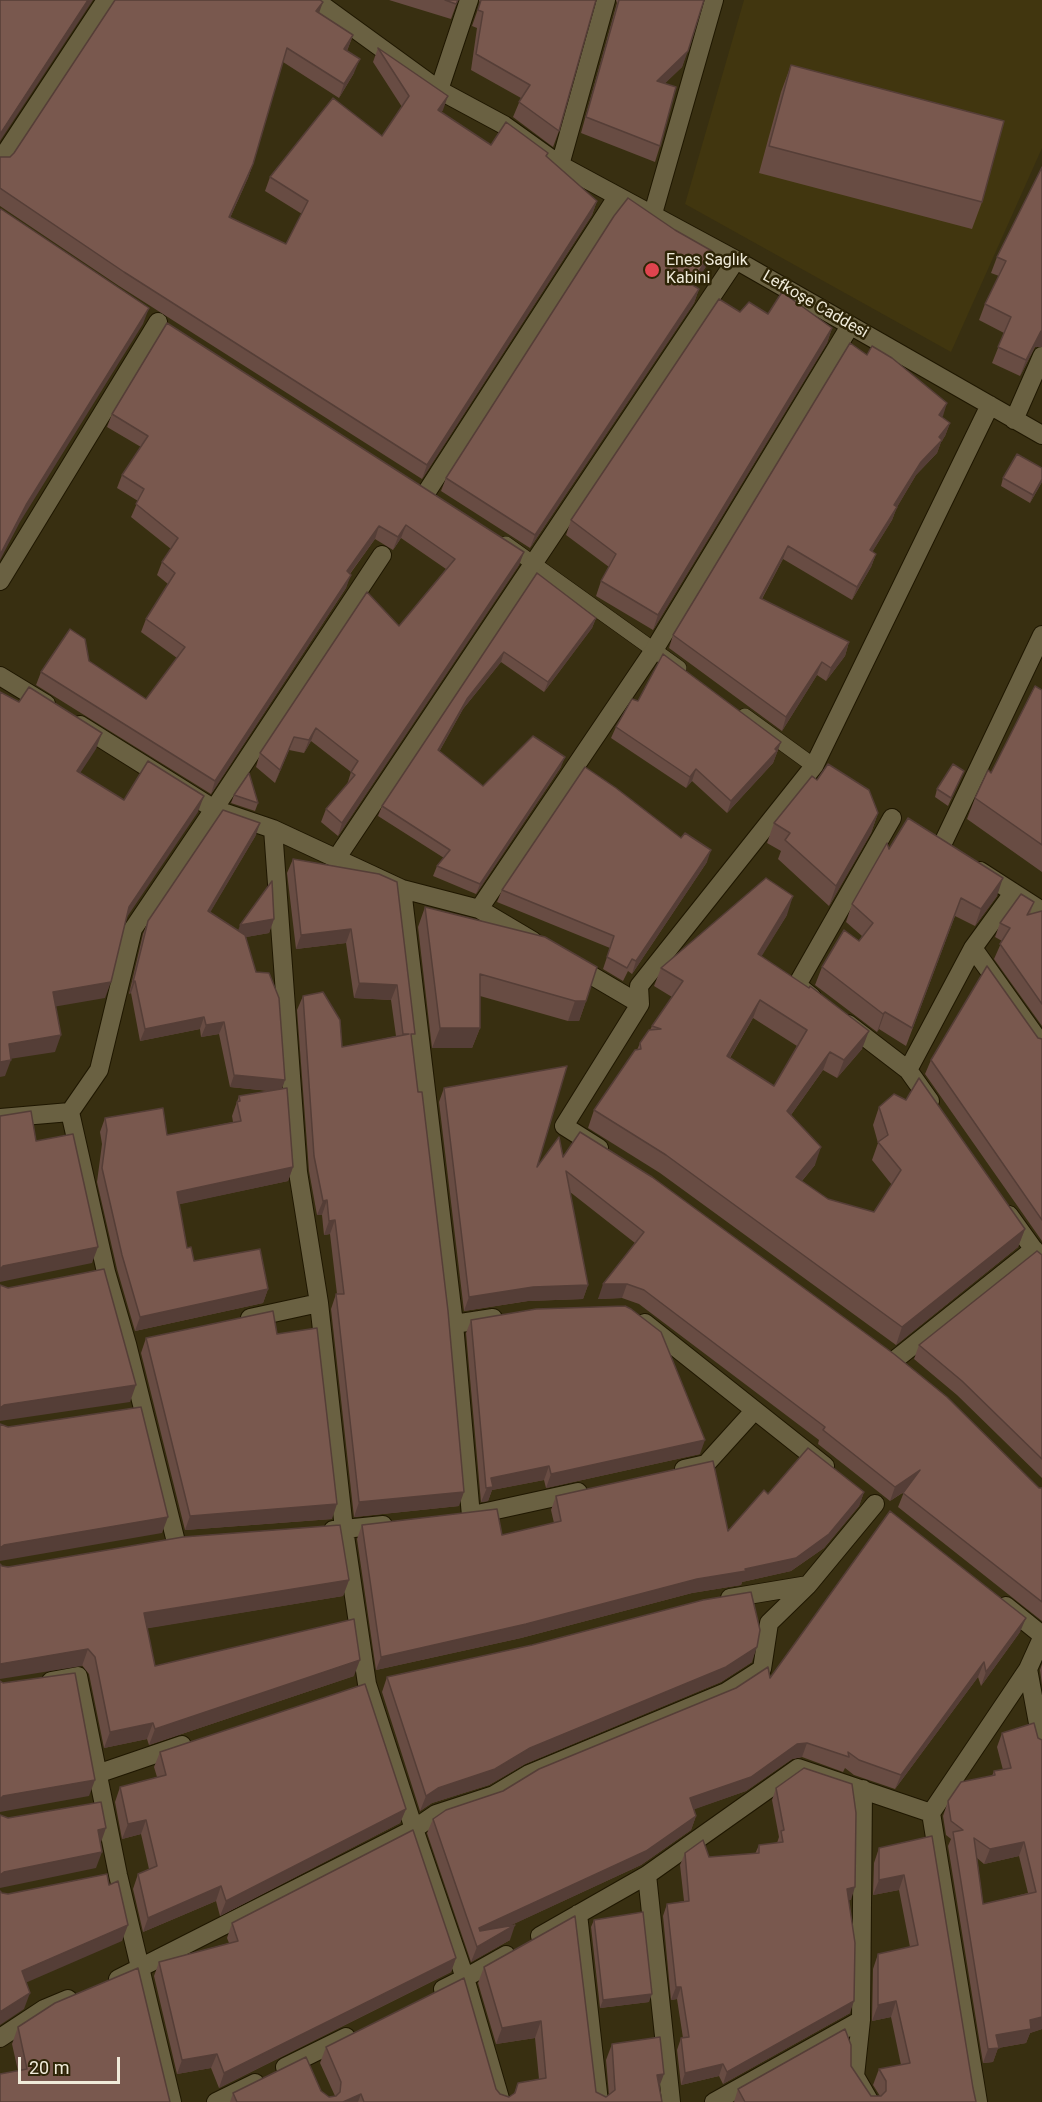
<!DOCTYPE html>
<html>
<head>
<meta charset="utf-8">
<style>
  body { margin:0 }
  #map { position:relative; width:1042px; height:2102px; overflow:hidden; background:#382f11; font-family:Roboto,sans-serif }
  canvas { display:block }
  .scale { position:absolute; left:18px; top:2057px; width:102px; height:27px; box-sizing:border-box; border:3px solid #f0ebda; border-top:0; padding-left:8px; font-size:18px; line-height:21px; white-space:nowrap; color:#f0ebda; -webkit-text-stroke:4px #2e2507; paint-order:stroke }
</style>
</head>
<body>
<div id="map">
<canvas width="1042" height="2102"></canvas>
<div class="scale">20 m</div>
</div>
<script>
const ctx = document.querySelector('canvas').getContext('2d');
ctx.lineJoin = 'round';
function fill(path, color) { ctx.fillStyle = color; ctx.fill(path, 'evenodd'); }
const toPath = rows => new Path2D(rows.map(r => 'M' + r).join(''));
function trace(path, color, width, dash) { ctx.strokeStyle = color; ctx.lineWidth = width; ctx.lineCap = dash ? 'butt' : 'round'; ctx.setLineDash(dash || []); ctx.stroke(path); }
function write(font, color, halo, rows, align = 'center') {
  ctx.font = font + ' Roboto,sans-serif'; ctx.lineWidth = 5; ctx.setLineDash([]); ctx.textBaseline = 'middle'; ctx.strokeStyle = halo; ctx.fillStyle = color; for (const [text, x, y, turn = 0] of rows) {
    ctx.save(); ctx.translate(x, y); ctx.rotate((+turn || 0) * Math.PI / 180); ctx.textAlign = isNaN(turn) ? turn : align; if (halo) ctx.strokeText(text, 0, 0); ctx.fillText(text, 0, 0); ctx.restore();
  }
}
fill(toPath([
  [744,0,1042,0,1042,148,951,352,685,204]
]), '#41360f');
const lane = toPath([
  [506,544,679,668],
  [745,716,814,766]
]);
const street = toPath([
  [315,0,439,90,504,125,560,165,736,260,1042,435],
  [439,90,469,0],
  [0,161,106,0],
  [560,165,606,0],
  [652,217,714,0],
  [1014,420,1042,356],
  [426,493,617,197],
  [0,581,158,322],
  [0,676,46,704],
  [80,725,214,809,382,555],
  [273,829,298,1172,319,1303,344,1529,333,1530],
  [942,845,1042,635],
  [336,859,736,260],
  [980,871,1042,911],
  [402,889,454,1324,471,1516],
  [479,909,654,650,850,326],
  [973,948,1042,1045],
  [572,964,640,1004],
  [812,997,797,985,892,818],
  [848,1024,908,1070,930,1101],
  [908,1070,973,948,1013,893],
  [70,1112,106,1272,127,1344,176,1542],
  [0,1118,70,1112,99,1070,133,929,214,809,273,829,402,889,479,909,533,941],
  [599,1148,564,1126,640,1004,639,986,814,766,990,405],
  [1009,1215,1042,1261],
  [250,1318,319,1303],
  [645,1323,825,1466],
  [454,1324,493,1318],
  [896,1359,1034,1249],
  [684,1469,706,1464,754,1411],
  [473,1515,578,1492],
  [730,1598,808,1585],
  [1006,1606,1042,1635],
  [1028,1669,1042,1745],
  [51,1681,78,1676,118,1875,172,2102],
  [97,1774,182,1745],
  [863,1789,861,2020,855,2076,870,2102],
  [931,1813,978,2102],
  [647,1875,671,2102],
  [578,1914,599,2102],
  [540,1936,647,1875,798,1768,931,1813,1028,1669,1042,1638],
  [118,1979,414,1829,367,1684,344,1529,383,1525],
  [443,1989,465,1978,414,1829,436,1814,494,1795,529,1774,726,1692,762,1669,769,1623,808,1585,875,1504],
  [0,2038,44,2009,68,1999],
  [285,2067,346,2037],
  [216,2102,255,2083],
  [501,2102,465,1978,506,1955],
  [714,2102,861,2020]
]);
trace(lane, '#1f1700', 16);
trace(street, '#1f1700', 20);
trace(lane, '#6a6142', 15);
trace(street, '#6a6142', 18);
fill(toPath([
  [389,0,458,0,451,19],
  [479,0,596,0,559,131,553,147,513,117,521,98,471,70,477,28,472,26,480,3],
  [616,0,704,0,682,67,665,83,660,146,655,162,581,133,617,3],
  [319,13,353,35,347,51,354,73,339,98,283,62,253,164,248,178,230,218,286,244,302,214,265,191,270,177,382,136,402,107,373,62,378,48,443,110,441,112,491,145,546,156,597,201,592,215,422,479,119,286,0,206,0,157,10,157],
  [791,65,982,202,972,229,759,173,781,92],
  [1042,167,1042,347,1035,347,1020,376,992,363,1004,333,979,320,985,304,999,276,991,273,997,257],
  [707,265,693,286,699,289,694,303,530,548,441,491,446,478],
  [740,312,768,314,832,328,827,343,653,630,596,596,601,581,609,567,566,535,571,520],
  [112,414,524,552,519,565,338,836,321,822,326,809,347,785,351,772,311,741,304,753,289,750,275,783,256,767,260,753,399,626,446,569,401,538,393,550,375,539,350,574,346,588,211,794,36,685,41,672,89,661,146,699,177,658,141,632,146,619,168,584,157,575,162,562,171,549,131,517,138,501,117,488,122,475,141,447,107,427],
  [943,416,942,417,950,423,945,436,941,442,937,453,916,475,897,507,892,520,872,552,876,554,871,567,852,600,783,559,762,599,849,642,845,656,826,681,817,675,782,731,669,648,673,635],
  [1042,468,1042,482,1030,503,1001,486,1003,478],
  [537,573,596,618,592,628,544,692,501,662,463,709,439,752,483,786,561,767,476,894,433,876,437,866,444,858,378,816,382,806],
  [1042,690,1042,872,967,819,975,798],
  [616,727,781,742,773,763,727,813,692,781,686,788,611,738],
  [964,771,948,806,935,797,937,789],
  [817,780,878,813,871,833,829,906,778,859,781,851,767,843,774,823],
  [234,795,258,803,255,811,231,803],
  [256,835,210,912,238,930,274,919,269,933,246,937,282,1089,293,1167,288,1181,179,1204,187,1248,194,1261,268,1289,263,1303,135,1331,117,1269,97,1182,102,1144,100,1132,105,1118,167,1135,233,1122,232,1116,239,1096,269,1091,230,1087,219,1034,201,1037,200,1029,140,1041,131,993,129,994,143,934,148,921],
  [889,849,997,896,975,926,955,916,906,1046,879,1029,877,1032,815,985,822,967,859,941,862,936,846,922,852,904],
  [293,859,379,874,412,1041,459,1506,354,1517,331,1309,336,1294,337,1294,330,1234,324,1235,322,1215,317,1215,309,1171,297,1010,303,996,342,1047,396,1036,391,1000,354,998,346,943,296,949,287,873],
  [707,862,632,974,628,971,623,981,603,969,610,948,497,902,502,890],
  [1034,902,1030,914,1042,911,1042,1026,994,959,1002,941,995,937,1000,923],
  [425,907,586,1001,579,1021,568,1021,480,996,480,1028,472,1048,432,1048,418,927],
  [787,915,761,956,862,1049,837,1078,823,1070,791,1115,815,1165,802,1181,828,1199,874,1212,892,1185,872,1160,878,1143,873,1125,879,1107,1025,1229,1018,1247,896,1345,660,1173,588,1128,594,1110,637,1050,640,1043,650,1030,652,1026,672,997,654,986,661,968],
  [753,1018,797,1046,774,1086,730,1058],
  [1038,1038,1042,1039,1042,1241,925,1074,931,1060],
  [444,1088,537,1167,563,1157,1039,1488,1042,1488,1042,1621,898,1507,904,1492,890,1501,818,1444,819,1440,639,1304,622,1298,598,1299,635,1243,570,1192,588,1285,583,1299,528,1301,464,1311,439,1102],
  [1042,1255,1042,1478,957,1395,914,1359,919,1345],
  [471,1320,700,1454,546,1488,544,1480,492,1490,488,1501,481,1502,466,1333],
  [277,1334,332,1519,185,1530,141,1353,146,1338],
  [864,1492,859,1506,824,1548,791,1571,742,1582,741,1585,692,1593,521,1638,376,1670,357,1539,362,1525,502,1535,554,1523,551,1510,556,1496,728,1531,768,1494],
  [2,1566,349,1580,343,1596,147,1628,155,1666,354,1676,149,1745,147,1739,104,1748,89,1674],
  [1020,1632,981,1686,978,1677,895,1789,854,1775,845,1768,843,1772,802,1757,792,1759,746,1791,694,1809,696,1816,691,1830,641,1865,509,1926,510,1940,471,1962,427,1833,433,1819,503,1791,770,1678],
  [752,1662,721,1682,525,1764,489,1785,432,1803,420,1811,382,1692,387,1677],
  [1042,1664,1042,1685,1040,1670],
  [1002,1733,1038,1738,1042,1740,1042,2029,1030,2033,1026,2043,998,2048,993,2062,983,2063,948,1846,951,1839,946,1835,943,1816,948,1801,992,1776,994,1771,1003,1770,997,1747],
  [1019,1856,1028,1893,983,1904,977,1858,984,1864],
  [160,1752,406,1809,400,1823,220,1916,216,1901,143,1932,133,1889,138,1874,149,1869,141,1834,122,1839,115,1802,120,1787,157,1777,154,1767],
  [776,1788,851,1900,848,1900,850,2013,723,2084,719,2076,681,2085,677,2050,681,2038,683,2038,677,1999,671,2000,663,1916,667,1904,684,1901,680,1865,685,1853,709,1857,755,1854,759,1845,777,1843,779,1837,772,1800],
  [932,1836,973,2088,976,2102,734,2102,738,2089,851,2066,871,2096,880,2096,873,2085,879,2069,901,2065,891,2017,872,2021,873,1969,878,1954,910,1947,899,1890,873,1895,874,1863,879,1848],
  [575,1916,596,2092,606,2097,609,2095,606,2060,612,2044,659,2088,662,2102,230,2102,233,2093,321,2091,329,2097,335,2096,320,2063,326,2047,496,2089,500,2094,509,2097,514,2094,518,2083,539,2079,535,2038,496,2044,478,1983,484,1967],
  [594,1920,649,2002,600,2008,591,1927],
  [232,1923,456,1958,451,1972,219,2088,211,2068,177,2074,154,1976,159,1962,229,1943,227,1938],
  [18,2027,170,2102,18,2071,12,2044]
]), '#684c43');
fill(toPath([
  [88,0,93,0,0,141,0,134],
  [323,2,318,16,316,11],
  [353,35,348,48,339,63,344,49],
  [688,51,682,67,651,97,657,81],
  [360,59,354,73,339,98,344,84],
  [448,96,443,110,433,124,438,110],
  [253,164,248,178,224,231,229,217],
  [597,201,592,215,422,479,427,465],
  [712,251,707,265,686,298,691,284],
  [699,289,694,303,530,548,535,535],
  [149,308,143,324,20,522,0,560,0,555,26,505],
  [832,328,827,343,653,630,658,615],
  [1041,331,1042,331,1042,347,1035,347,1020,376,1026,360],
  [947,403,943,416,934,428,939,415],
  [950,423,945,436,941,442,937,453,916,475,897,507,892,520,865,564,870,550,894,505,921,462],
  [1042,479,1042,482,1030,503,1033,495],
  [406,525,401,538,393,550,398,537],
  [379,526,375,539,342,584,347,571],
  [788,546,783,559,755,611,760,598],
  [524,552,519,565,338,836,342,823],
  [876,554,871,567,852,600,857,587],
  [351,575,346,588,211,794,215,781],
  [596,618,592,628,544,692,548,682],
  [849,642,845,656,826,681,831,668],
  [504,652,501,662,463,709,434,761,438,750,467,699],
  [822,662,817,675,782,731,786,717],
  [316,728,311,741,304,753,309,740],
  [102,733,96,749,71,787,77,771],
  [294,737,289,750,275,783,280,770],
  [781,742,773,763,727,813,731,801],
  [565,757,561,767,476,894,480,884],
  [696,769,692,781,686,788,690,777],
  [204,796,198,812,123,923,129,907],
  [878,813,871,833,829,906,836,886],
  [260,823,256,835,204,923,208,911],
  [711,850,707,862,632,974,636,961],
  [1003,878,997,896,975,926,981,909],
  [793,896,787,915,752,972,758,954],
  [274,919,269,933,235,939,240,925],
  [351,929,346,943,296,949,301,935],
  [135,981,131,993,129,994,133,982],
  [111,982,105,998,47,1008,53,992],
  [359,983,397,985,391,1000,354,998],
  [760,1000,753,1018,720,1074,727,1056],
  [575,1001,586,1001,579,1021,568,1021],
  [885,1012,879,1029,877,1032,883,1014],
  [204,1017,200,1029,140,1041,145,1029],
  [224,1022,219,1034,201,1037,206,1025],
  [440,1028,480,1028,472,1048,432,1048],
  [869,1031,862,1049,837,1078,844,1060],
  [61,1035,55,1052,3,1060,9,1044],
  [830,1052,823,1070,781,1129,787,1111],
  [11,1060,5,1076,0,1077,0,1062],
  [234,1075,285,1080,281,1092,230,1087],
  [821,1147,815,1165,790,1195,796,1177],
  [293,1167,288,1181,172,1206,177,1192],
  [327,1200,322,1215,317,1215,323,1201],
  [335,1220,330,1234,324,1235,329,1221],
  [1025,1229,1018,1247,896,1345,902,1327],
  [98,1247,92,1263,0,1282,0,1269,3,1266],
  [603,1284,627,1284,622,1298,598,1299],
  [588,1285,583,1299,528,1301,464,1311,469,1297,533,1287],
  [268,1289,263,1303,135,1331,140,1317],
  [136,1385,130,1402,0,1421,0,1408,4,1405],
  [705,1440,700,1454,546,1488,551,1474],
  [549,1466,544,1480,492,1490,488,1501,481,1502,491,1478],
  [920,1470,915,1484,890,1501,895,1487],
  [464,1492,459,1506,354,1517,359,1502],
  [864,1492,859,1506,824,1548,791,1571,742,1582,741,1585,692,1593,521,1638,376,1670,381,1657,697,1579,745,1569],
  [337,1504,332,1519,185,1530,190,1516],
  [168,1517,162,1533,0,1561,0,1548,4,1545],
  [349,1580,343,1596,138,1630,144,1613],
  [1026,1618,1020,1632,981,1686,986,1672],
  [757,1647,752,1662,721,1682,525,1764,489,1785,432,1803,420,1811,426,1796,438,1788,530,1748],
  [88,1649,82,1666,0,1679,0,1664],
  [360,1660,354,1676,149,1745,155,1729],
  [984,1662,978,1677,895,1789,901,1775],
  [153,1723,147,1739,104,1748,110,1732],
  [807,1743,802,1757,792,1759,746,1791,684,1813,690,1798,797,1744],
  [95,1780,89,1796,0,1812,0,1799,3,1796],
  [406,1809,400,1823,220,1916,226,1901],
  [696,1816,691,1830,641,1865,475,1942,479,1928],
  [146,1820,141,1834,122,1839,128,1824],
  [106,1828,100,1845,98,1830],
  [1024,1842,1019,1856,984,1864,990,1849],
  [102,1852,96,1868,0,1888,0,1875,4,1872],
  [904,1875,899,1890,873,1895,879,1880],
  [221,1886,216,1901,143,1932,148,1918],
  [855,1887,851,1900,842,1901,847,1889],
  [128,1925,122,1941,16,1987,22,1971],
  [515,1925,510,1940,471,1962,477,1947],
  [456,1958,451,1972,219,2088,224,2073],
  [676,1987,681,1987,677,1999,671,2000],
  [30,1993,24,2009,0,2025,0,2012],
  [652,1994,649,2002,600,2008,603,2000],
  [854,2001,850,2013,723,2084,727,2072],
  [896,2001,891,2017,872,2021,878,2005],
  [1042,2017,1042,2029,1030,2033,1026,2043,998,2048,993,2062,983,2063,988,2049,996,2035,1030,2020],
  [541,2021,535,2038,496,2044,502,2028],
  [217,2054,211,2068,177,2074,182,2060],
  [723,2064,719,2076,681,2085,685,2073],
  [664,2074,658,2090,657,2075],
  [361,2094,358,2102,343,2102]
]), '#553e37');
const building = toPath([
  [0,0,88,0,0,134,0,0],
  [115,0,320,0,323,2,316,11,353,35,344,49,360,59,344,84,287,48,253,164,229,217,286,244,308,201,270,177,333,98,382,136,409,96,378,48,448,96,438,110,491,145,506,122,548,153,546,156,597,201,427,465,124,272,0,188,0,157,10,157,14,153,115,0],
  [445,0,458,0,456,4,445,0],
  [481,0,596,0,559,131,519,102,530,85,476,54,483,12,478,10,481,0],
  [619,0,704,0,688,51,657,81,676,87,660,146,586,117,619,0],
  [791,65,1004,121,982,202,769,146,791,65],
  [1042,167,1042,331,1041,331,1026,360,998,347,1011,317,985,304,1006,261,997,257,1042,167],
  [628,198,675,230,712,251,691,284,699,289,535,535,446,478,614,216,628,198],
  [1,209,149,308,26,505,0,555,0,211,1,209],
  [782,292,832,328,658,615,601,581,616,554,571,520,719,299,740,312,749,302,768,314,782,292],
  [167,323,524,552,342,823,326,809,355,775,351,772,358,761,316,728,309,740,294,737,280,770,260,753,367,592,399,626,455,559,406,525,398,537,379,526,347,571,351,575,215,781,41,672,70,629,85,639,89,661,146,699,185,647,146,619,175,573,162,562,178,538,136,504,144,489,122,475,148,436,112,414,167,323],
  [850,343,867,355,872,346,892,358,947,403,939,415,950,423,939,437,942,440,921,462,894,505,897,507,870,550,876,554,857,587,788,546,760,598,849,642,831,668,822,662,786,717,673,635,850,343],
  [1017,454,1042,468,1042,479,1033,495,1003,478,1017,454],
  [537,573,596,618,548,682,504,652,467,699,438,750,483,786,533,736,565,757,480,884,437,866,450,850,382,806,537,573],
  [663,654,781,742,775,749,777,751,731,801,696,769,690,777,616,727,632,699,638,701,663,654],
  [1035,686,1042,690,1042,845,975,798,988,770,991,773,1035,686],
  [29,687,102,733,77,771,124,800,148,761,204,796,129,907,111,982,53,992,61,1035,9,1044,11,1060,0,1062,0,692,19,702,29,687],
  [828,764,869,790,878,813,836,886,785,840,790,833,774,823,812,776,817,780,828,764],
  [953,764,964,771,951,798,937,789,953,764],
  [585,767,616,788,681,838,685,833,711,850,636,961,632,959,627,968,607,957,614,936,502,890,585,767],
  [249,773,258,803,234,795,249,773],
  [223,810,260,823,208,911,245,935,256,972,269,973,279,998,285,1080,234,1075,224,1022,206,1025,204,1017,145,1029,135,981,133,982,148,921,223,810],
  [908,818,1003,878,981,909,961,898,912,1028,885,1012,883,1014,822,967,844,930,859,941,873,923,852,904,887,843,889,849,908,818],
  [293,859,379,874,397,882,415,1034,411,1034,418,1092,422,1092,448,1311,464,1492,359,1502,336,1294,344,1294,335,1220,329,1221,327,1200,323,1201,314,1156,303,996,323,992,340,1020,342,1047,409,1034,403,1034,397,985,359,983,351,929,301,935,293,859],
  [766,878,793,896,758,954,809,988,810,986,869,1031,844,1060,830,1052,787,1111,821,1147,796,1177,828,1199,874,1212,901,1170,878,1142,888,1135,879,1107,894,1094,906,1100,919,1078,1025,1229,902,1327,666,1155,594,1110,635,1050,641,1049,640,1043,649,1030,661,1029,652,1026,683,981,661,968,766,878],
  [760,1000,807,1030,774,1086,727,1056,760,1000],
  [272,881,274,919,240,925,272,881],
  [1021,894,1034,902,1027,915,1042,911,1042,1004,1000,944,1010,928,1000,923,1021,894],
  [425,907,545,937,597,967,586,1001,575,1001,480,974,480,1028,440,1028,425,907],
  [987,966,1038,1038,1042,1039,1042,1220,931,1060,987,966],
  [567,1066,537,1167,559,1137,563,1157,580,1132,652,1177,894,1354,947,1397,1039,1488,1042,1488,1042,1602,903,1493,920,1470,895,1487,823,1430,825,1427,644,1290,627,1284,603,1284,644,1232,566,1171,588,1285,533,1287,469,1297,444,1088,567,1066],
  [287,1088,293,1167,177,1192,187,1248,191,1247,194,1261,260,1249,268,1289,140,1317,122,1255,102,1168,107,1130,105,1118,163,1108,167,1135,241,1121,237,1102,240,1101,239,1096,287,1088],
  [31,1111,36,1141,73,1134,98,1247,3,1266,0,1269,0,1116,31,1111],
  [1037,1251,1042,1255,1042,1459,962,1381,919,1345,1037,1251],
  [104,1269,136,1385,4,1405,0,1408,0,1285,8,1288,104,1269],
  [625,1306,631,1309,661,1332,705,1440,551,1474,549,1466,491,1478,493,1487,486,1488,471,1320,536,1309,625,1306],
  [273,1311,277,1334,317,1328,337,1504,190,1516,146,1338,273,1311],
  [141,1407,168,1517,4,1545,0,1548,0,1424,8,1427,141,1407],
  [808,1448,864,1492,829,1534,796,1558,745,1569,746,1571,697,1579,526,1624,381,1657,362,1525,497,1509,502,1535,561,1521,556,1496,713,1461,728,1531,764,1490,768,1494,808,1448],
  [890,1511,1026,1618,986,1672,984,1662,901,1775,859,1760,848,1752,849,1757,807,1743,797,1744,751,1777,690,1798,696,1816,646,1851,479,1928,480,1931,515,1925,477,1947,433,1819,446,1810,503,1791,539,1769,736,1688,768,1667,770,1678,890,1511],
  [340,1525,349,1580,144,1613,155,1666,354,1619,360,1660,155,1729,153,1723,110,1732,95,1657,88,1649,0,1664,0,1564,2,1566,8,1567,183,1537,340,1525],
  [751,1592,760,1630,757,1647,726,1667,530,1748,495,1769,438,1788,426,1796,387,1677,532,1645,703,1600,751,1592],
  [75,1673,95,1780,3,1796,0,1799,0,1681,3,1683,75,1673],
  [365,1684,406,1809,226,1901,221,1886,148,1918,138,1874,157,1866,146,1820,128,1824,120,1787,166,1775,160,1752,365,1684],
  [1034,1723,1038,1738,1042,1740,1042,2017,1030,2020,1031,2029,996,2035,999,2048,988,2049,953,1832,963,1830,951,1821,948,1801,961,1782,995,1775,994,1771,1011,1768,1002,1733,1034,1723],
  [974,1838,990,1849,1024,1842,1036,1892,983,1904,974,1838],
  [804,1768,852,1784,856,1813,855,1887,847,1889,855,1943,854,2001,727,2072,723,2064,685,2073,681,2038,689,2037,681,1987,676,1987,667,1904,689,1901,685,1853,703,1840,709,1857,759,1853,759,1845,783,1842,781,1831,784,1830,776,1788,804,1768],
  [101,1802,106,1828,98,1830,102,1852,4,1872,0,1875,0,1815,8,1818,101,1802],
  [413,1830,456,1958,224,2073,217,2054,182,2060,159,1962,238,1941,232,1923,413,1830],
  [932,1836,973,2088,976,2102,745,2102,738,2089,845,2029,851,2045,851,2066,871,2096,881,2096,886,2091,886,2081,879,2069,910,2063,896,2001,878,2005,878,1954,918,1945,904,1875,879,1880,879,1848,932,1836],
  [107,1874,109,1885,118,1881,128,1925,22,1971,30,1993,0,2012,0,1891,2,1893,8,1894,107,1874],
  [643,1912,652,1994,603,2000,594,1920,643,1912],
  [575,1916,596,2092,606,2097,615,2090,612,2044,660,2037,664,2074,657,2075,662,2102,364,2102,361,2094,343,2102,237,2102,233,2093,306,2057,321,2091,329,2097,336,2096,340,2092,341,2082,326,2047,464,1978,496,2089,500,2094,509,2097,515,2093,518,2083,546,2078,541,2021,502,2028,484,1967,575,1916],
  [138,1968,170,2102,0,2102,0,2074,27,2069,18,2027,55,2003,138,1968]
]);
fill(building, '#79584e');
trace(building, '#553e37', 1.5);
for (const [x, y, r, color] of [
  [652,270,8,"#e0444e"]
]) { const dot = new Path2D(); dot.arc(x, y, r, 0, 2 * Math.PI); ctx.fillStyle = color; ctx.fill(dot); trace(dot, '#2e2507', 2); }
write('16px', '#f0ebda', '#2e2507', [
  ["Enes Saglık",666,261],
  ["Kabini",666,279]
], 'left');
write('16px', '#f0ebda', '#2e2507', [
  ["Lefkoşe Caddesi",815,305,30]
]);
</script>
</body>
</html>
